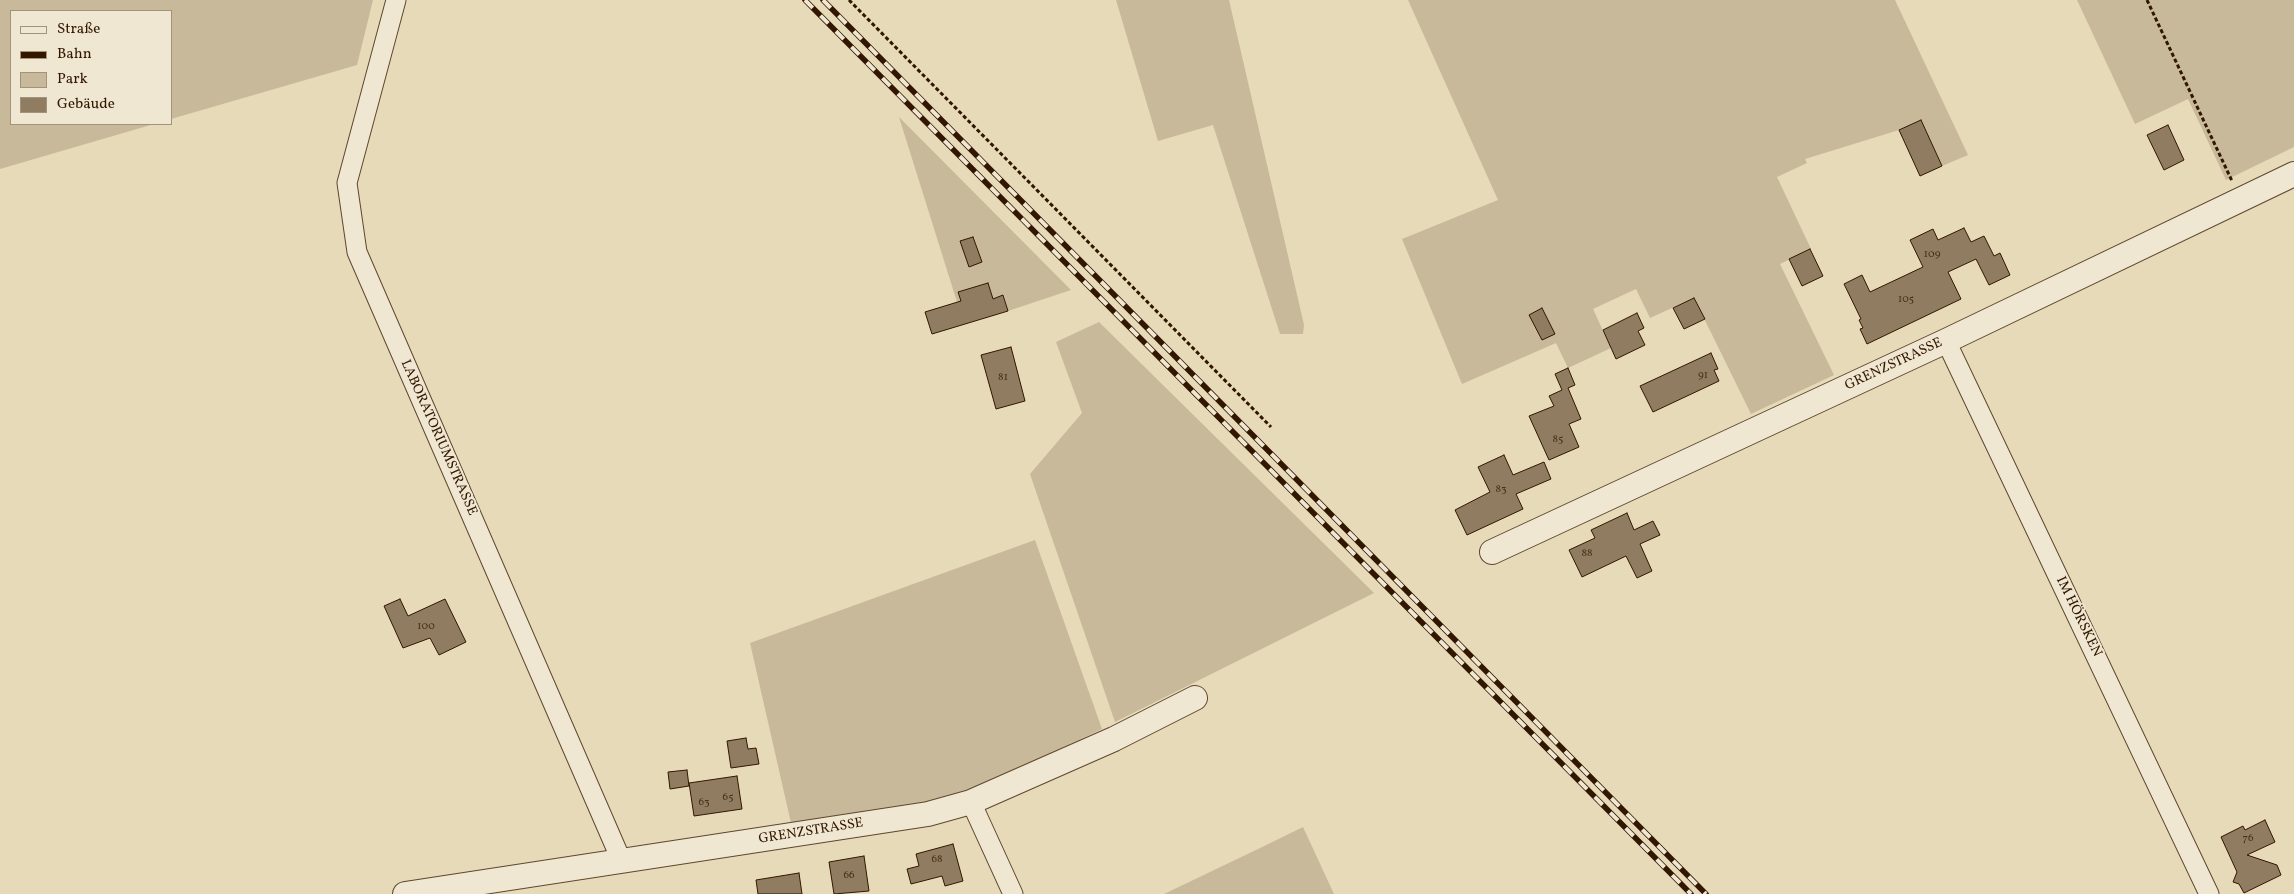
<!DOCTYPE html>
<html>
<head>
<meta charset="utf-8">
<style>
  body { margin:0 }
  #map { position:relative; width:2294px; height:894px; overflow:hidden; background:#e6dab9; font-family:Vollkorn,serif }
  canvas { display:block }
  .legend { position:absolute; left:10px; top:10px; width:162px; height:115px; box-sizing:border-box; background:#efe7d2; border:1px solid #a3937e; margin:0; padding:6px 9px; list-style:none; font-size:15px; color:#321600 }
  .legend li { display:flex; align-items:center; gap:10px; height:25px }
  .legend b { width:25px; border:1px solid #a3937e }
</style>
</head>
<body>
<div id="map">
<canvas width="2294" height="894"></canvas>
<ul class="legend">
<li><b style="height:6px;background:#efe7d2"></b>Straße</li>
<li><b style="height:6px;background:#321600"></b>Bahn</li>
<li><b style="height:14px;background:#c7b99a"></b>Park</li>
<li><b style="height:14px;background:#907c60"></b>Gebäude</li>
</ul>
</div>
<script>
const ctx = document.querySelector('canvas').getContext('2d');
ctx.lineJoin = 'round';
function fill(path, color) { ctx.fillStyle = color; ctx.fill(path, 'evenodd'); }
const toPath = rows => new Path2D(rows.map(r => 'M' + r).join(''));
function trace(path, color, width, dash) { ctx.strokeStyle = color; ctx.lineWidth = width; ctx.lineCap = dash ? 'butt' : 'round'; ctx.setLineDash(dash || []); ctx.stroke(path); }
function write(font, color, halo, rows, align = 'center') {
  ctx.font = font + ' Vollkorn,serif'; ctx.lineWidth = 4; ctx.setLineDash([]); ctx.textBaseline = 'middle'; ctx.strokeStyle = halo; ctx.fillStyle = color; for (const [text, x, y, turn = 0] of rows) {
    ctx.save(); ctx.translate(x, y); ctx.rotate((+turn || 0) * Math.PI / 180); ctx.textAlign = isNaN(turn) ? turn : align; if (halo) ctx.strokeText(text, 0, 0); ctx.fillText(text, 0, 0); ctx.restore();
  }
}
fill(toPath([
  [0,0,373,0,357,65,171,119,171,11,11,11,11,124,154,124,0,169],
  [1116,0,1229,0,1304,325,1303,334,1280,334,1213,125,1158,141],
  [1408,0,1895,0,1968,155,1942,166,1921,120,1899,130,1805,159,1807,163,1777,177,1811,249,1780,264,1834,375,1751,414,1694,298,1650,318,1636,289,1593,309,1611,348,1568,368,1556,343,1462,384,1402,239,1498,200],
  [2077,0,2294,0,2294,147,2226,180,2188,99,2135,124],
  [899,117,1071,290,1008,311,1004,295,993,299,987,283,959,292,961,301,957,302],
  [1099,322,1374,593,1115,722,1030,474,1082,413,1056,342],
  [1035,540,1102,729,960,797,791,823,750,643],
  [1303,827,1334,894,1164,894,1256,850]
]), '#c7b99a');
const building = toPath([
  [1921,120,1942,166,1920,176,1899,130,1921,120],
  [2168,125,2184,160,2164,170,2147,135,2168,125],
  [1964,228,1971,242,1984,236,1994,256,2000,253,2010,275,1989,285,1976,259,1948,272,1961,299,1867,344,1860,329,1863,328,1859,320,1861,319,1844,284,1862,275,1870,292,1923,267,1910,240,1933,229,1938,240,1964,228],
  [973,237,982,262,969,267,960,241,973,237],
  [1810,249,1823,276,1802,286,1789,259,1810,249],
  [988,283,993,299,1003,295,1008,311,932,334,925,312,961,301,958,292,988,283],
  [1694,298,1705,319,1684,329,1673,308,1694,298],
  [1542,308,1555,334,1542,340,1529,315,1542,308],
  [1637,313,1644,328,1638,331,1645,345,1616,359,1603,330,1637,313],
  [1011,347,1025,401,996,409,981,355,1011,347],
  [1711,353,1718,369,1714,370,1719,381,1653,412,1640,386,1711,353],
  [1568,368,1575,385,1568,388,1581,419,1569,424,1579,447,1549,460,1529,416,1554,406,1549,396,1562,390,1555,374,1568,368],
  [1504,455,1513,475,1544,462,1551,479,1516,494,1523,509,1467,535,1455,510,1490,492,1478,467,1504,455],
  [1627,513,1634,530,1653,521,1660,535,1640,544,1652,571,1637,578,1626,556,1582,577,1569,550,1595,538,1591,530,1627,513],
  [400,599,408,616,445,599,466,642,439,655,430,638,403,648,384,606,400,599],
  [746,738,748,749,756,748,759,764,731,768,727,741,746,738],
  [687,770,689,786,670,789,668,772,687,770],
  [737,776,742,809,694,816,689,783,737,776],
  [2265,820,2275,842,2247,855,2277,865,2281,875,2244,893,2239,884,2233,882,2237,872,2221,837,2243,826,2245,830,2265,820],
  [953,844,963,881,945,886,942,876,911,884,907,869,919,866,916,854,953,844],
  [864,856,869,891,834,894,829,862,864,856],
  [799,873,802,894,758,894,756,880,799,873]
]);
fill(building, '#907c60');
trace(building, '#321600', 1);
const minor = toPath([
  [396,0,347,183,357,252,622,862],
  [1946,341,2209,894],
  [971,802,1013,894]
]);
const tertiary = toPath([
  [1492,552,1946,341,2294,174],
  [405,894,928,814,971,802,1114,739,1195,698]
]);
trace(minor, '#5f472e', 21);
trace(tertiary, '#5f472e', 26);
trace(toPath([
  [849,0,1271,427],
  [2147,0,2232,181]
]), '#321600', 3, [4, 2.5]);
trace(minor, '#efe7d2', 19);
trace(tertiary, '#efe7d2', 24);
const rail = toPath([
  [805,0,1691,894],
  [823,0,1706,894]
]);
trace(rail, '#321600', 5.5);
trace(rail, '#efe7d2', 4, [11]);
write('11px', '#4a3018', null, [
  ["109",1932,255],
  ["105",1906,300],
  ["91",1703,376],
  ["81",1003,378],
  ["85",1558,440],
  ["83",1501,490],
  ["88",1587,554],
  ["100",426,627],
  ["65",728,798],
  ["63",704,803],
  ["76",2248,839],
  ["68",937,860],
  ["66",849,876]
]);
write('14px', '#321600', '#efe7d2', [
  ["GRENZSTRASSE",1894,365,-25],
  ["LABORATORIUMSTRASSE",438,438,66],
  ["IM HÖRSKEN",2078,617,64],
  ["GRENZSTRASSE",811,832,-9]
]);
</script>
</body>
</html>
